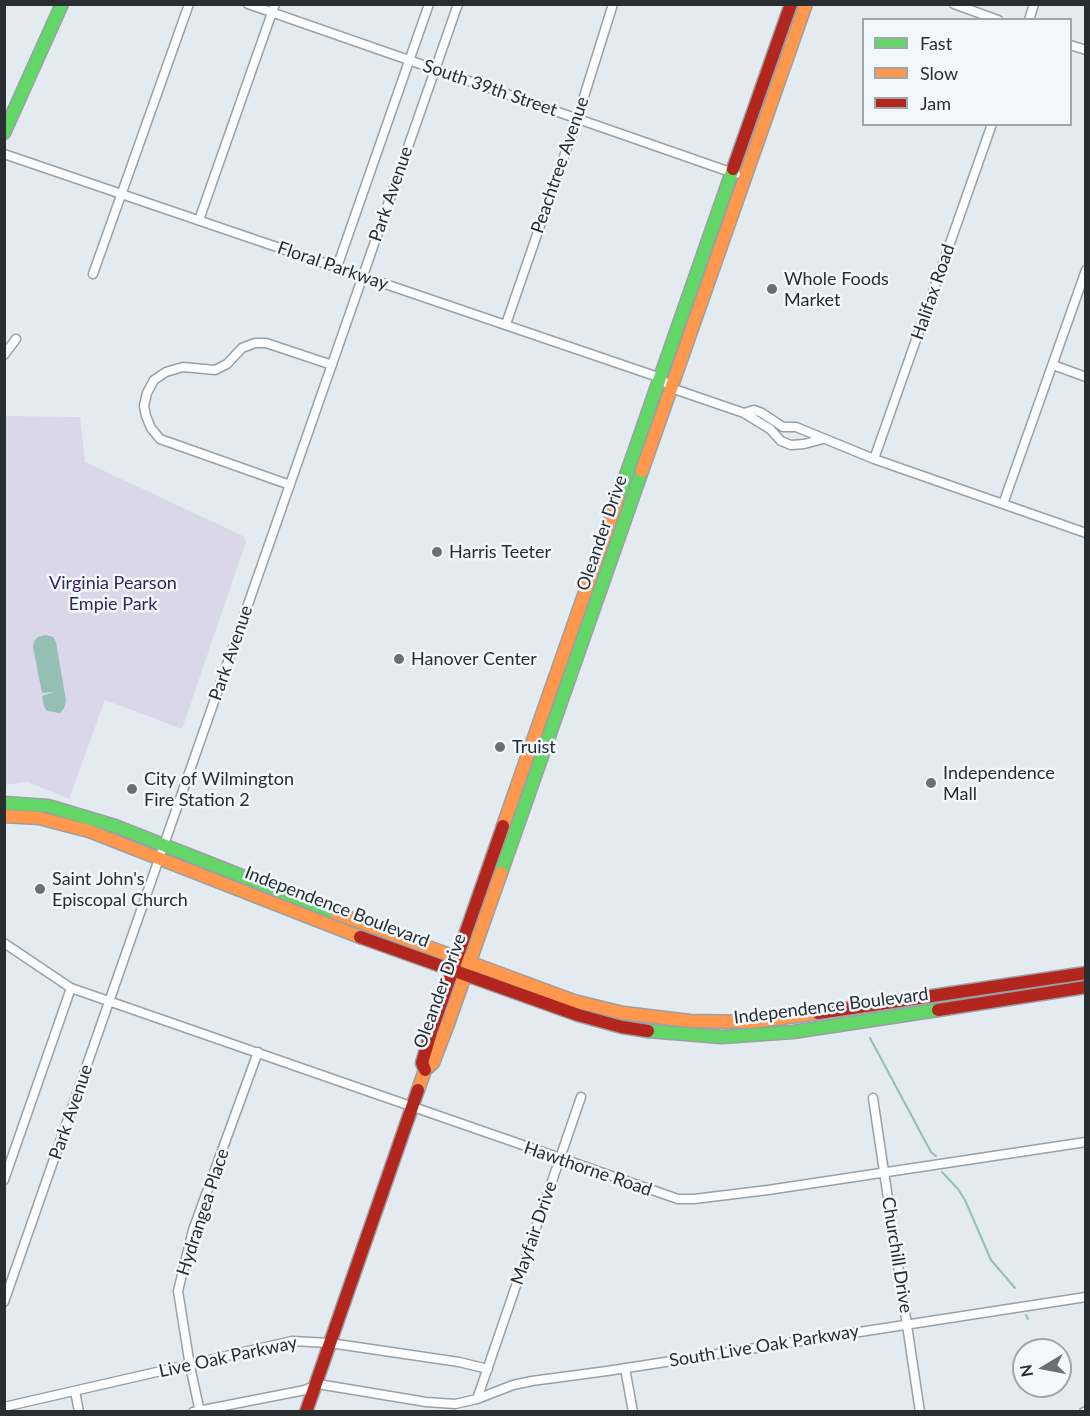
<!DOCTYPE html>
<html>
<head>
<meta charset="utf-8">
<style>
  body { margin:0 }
  #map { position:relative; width:1090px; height:1416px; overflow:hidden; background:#e3ebf0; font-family:Lato,sans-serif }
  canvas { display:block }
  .frame { position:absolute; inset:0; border:6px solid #282d31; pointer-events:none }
  .legend { position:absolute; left:862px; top:18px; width:210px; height:108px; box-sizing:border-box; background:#f0f8fd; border:2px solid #a0a7ab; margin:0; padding:8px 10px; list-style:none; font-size:18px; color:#282d31 }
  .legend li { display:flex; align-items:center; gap:12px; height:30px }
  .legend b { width:30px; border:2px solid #a0a7ab }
  .north { position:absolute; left:1012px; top:1338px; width:60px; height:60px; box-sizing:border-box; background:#f0f8fd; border:2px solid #a0a7ab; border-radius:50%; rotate:260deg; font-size:16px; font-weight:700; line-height:24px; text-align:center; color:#282d31 }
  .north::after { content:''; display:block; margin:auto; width:21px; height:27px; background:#697074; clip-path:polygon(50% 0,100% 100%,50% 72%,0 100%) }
</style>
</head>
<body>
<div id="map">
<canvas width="1090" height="1416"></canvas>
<div class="frame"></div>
<ul class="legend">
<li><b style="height:8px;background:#63d668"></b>Fast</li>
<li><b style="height:8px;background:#ff974d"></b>Slow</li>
<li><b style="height:8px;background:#b3261e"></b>Jam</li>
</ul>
<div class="north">N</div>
</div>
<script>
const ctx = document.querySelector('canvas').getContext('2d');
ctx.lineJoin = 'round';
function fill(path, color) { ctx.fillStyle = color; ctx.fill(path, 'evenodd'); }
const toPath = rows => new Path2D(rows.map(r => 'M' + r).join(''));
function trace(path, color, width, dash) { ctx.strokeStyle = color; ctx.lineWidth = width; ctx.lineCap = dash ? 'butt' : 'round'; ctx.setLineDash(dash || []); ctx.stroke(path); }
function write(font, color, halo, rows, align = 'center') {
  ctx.font = font + ' Lato,sans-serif'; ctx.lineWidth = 5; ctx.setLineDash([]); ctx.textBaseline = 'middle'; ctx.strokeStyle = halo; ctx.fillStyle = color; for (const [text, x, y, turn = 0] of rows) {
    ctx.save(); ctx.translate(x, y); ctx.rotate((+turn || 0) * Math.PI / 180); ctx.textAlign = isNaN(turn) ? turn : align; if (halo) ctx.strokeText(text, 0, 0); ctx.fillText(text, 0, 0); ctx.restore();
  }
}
fill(toPath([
  [5,416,80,417,85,462,243,536,246,542,182,729,105,700,69,799,28,782,5,785]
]), '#dad7e9');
fill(toPath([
  [46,635,53,637,56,642,66,701,64,708,60,713,47,711,44,706,42,696,54,692,42,693,33,647,34,641,38,637]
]), '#95bfb2');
trace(toPath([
  [870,1038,931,1152,936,1156],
  [942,1172,958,1189,965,1200,991,1260,1015,1288],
  [1026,1315,1028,1319]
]), '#95bfb2', 2);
const street = toPath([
  [248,4,736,174],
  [954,4,998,20],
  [1029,20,1034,4],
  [1070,45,1086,50],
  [4,154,661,378,671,388,744,413,770,429,781,441,791,445,804,444,823,439],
  [199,220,275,4],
  [337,267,429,4],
  [93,274,189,4],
  [506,324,577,119,613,4],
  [4,355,16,339],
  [1053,365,1086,377],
  [744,413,754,410,762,413,783,427,796,427,874,459,1086,533],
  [874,459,992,124],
  [290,485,160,439,151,428,146,416,144,406,147,393,154,380,166,372,183,367,215,370,227,364,242,348,255,343,266,343,332,365],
  [1003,504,1086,270],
  [4,943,71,988,678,1199,694,1199,768,1190,1086,1142],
  [873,1098,920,1412],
  [4,1180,71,988],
  [4,1302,458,4],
  [625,1368,633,1412],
  [75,1391,79,1412],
  [477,1399,581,1097],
  [4,1407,292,1341,330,1343,459,1362,488,1369],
  [193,1412,305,1390,318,1384,426,1402,455,1404,477,1399,513,1385,532,1381,607,1371,1086,1297],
  [200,1412,190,1366,178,1291,193,1230,258,1052],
  [1084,1412,1086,1411]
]);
const fast = toPath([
  [4,133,62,4],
  [618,498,733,169],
  [4,803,48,806,115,826,336,913],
  [501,873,642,471],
  [648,1031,722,1037,793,1032,938,1010]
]);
const slow = toPath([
  [642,471,806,4],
  [4,816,39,818,89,831,360,937],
  [503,826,618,498],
  [336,913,574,1001,623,1013,690,1021,752,1022,818,1013],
  [418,1090,425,1070,433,1063,448,1024,501,873]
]);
const jam = toPath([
  [733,169,791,4],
  [360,937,578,1015,622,1027,648,1031],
  [938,1010,1086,987],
  [818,1013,1086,973],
  [425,1070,422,1063,431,1032,503,826],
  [306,1412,418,1090]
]);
trace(street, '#9aa0a4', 11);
trace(fast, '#9aa0a4', 15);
trace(slow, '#9aa0a4', 15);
trace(jam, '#9aa0a4', 15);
trace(street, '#fbfcfd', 8);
trace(fast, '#63d668', 12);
trace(slow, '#ff974d', 12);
trace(jam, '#b3261e', 12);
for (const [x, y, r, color] of [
  [772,289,6,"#697074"],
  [437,552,6,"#697074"],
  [399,659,6,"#697074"],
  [500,747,6,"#697074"],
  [931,783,6,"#697074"],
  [132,789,6,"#697074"],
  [40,889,6,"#697074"]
]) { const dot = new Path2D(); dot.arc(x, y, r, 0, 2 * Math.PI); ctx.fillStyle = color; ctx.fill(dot); trace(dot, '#f0f8fd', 2); }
write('18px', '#282d31', '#f0f8fd', [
  ["South 39th Street",490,88,19],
  ["Peachtree Avenue",560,165,-71],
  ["Park Avenue",391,194,-71],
  ["Floral Parkway",333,266,19],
  ["Halifax Road",933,292,-71],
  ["Oleander Drive",602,533,-71],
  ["Park Avenue",231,653,-71],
  ["Independence Boulevard",337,907,21],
  ["Oleander Drive",440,991,-70],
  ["Independence Boulevard",831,1006,-7],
  ["Park Avenue",71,1112,-71],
  ["Hawthorne Road",588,1169,19],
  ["Hydrangea Place",203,1212,-72],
  ["Mayfair Drive",534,1233,-71],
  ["Churchill Drive",897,1255,81],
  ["South Live Oak Parkway",764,1346,-9],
  ["Live Oak Parkway",228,1357,-12]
]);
write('18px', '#282d31', '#f0f8fd', [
  ["Whole Foods",784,279],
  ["Market",784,300],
  ["Harris Teeter",449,552],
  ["Hanover Center",411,659],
  ["Truist",512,747],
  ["Independence",943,773],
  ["Mall",943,794],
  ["City of Wilmington",144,779],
  ["Fire Station 2",144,800],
  ["Saint John's",52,879],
  ["Episcopal Church",52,900]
], 'left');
write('18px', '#3d2259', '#f0f8fd', [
  ["Virginia Pearson",113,583],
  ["Empie Park",113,604]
]);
</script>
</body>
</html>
